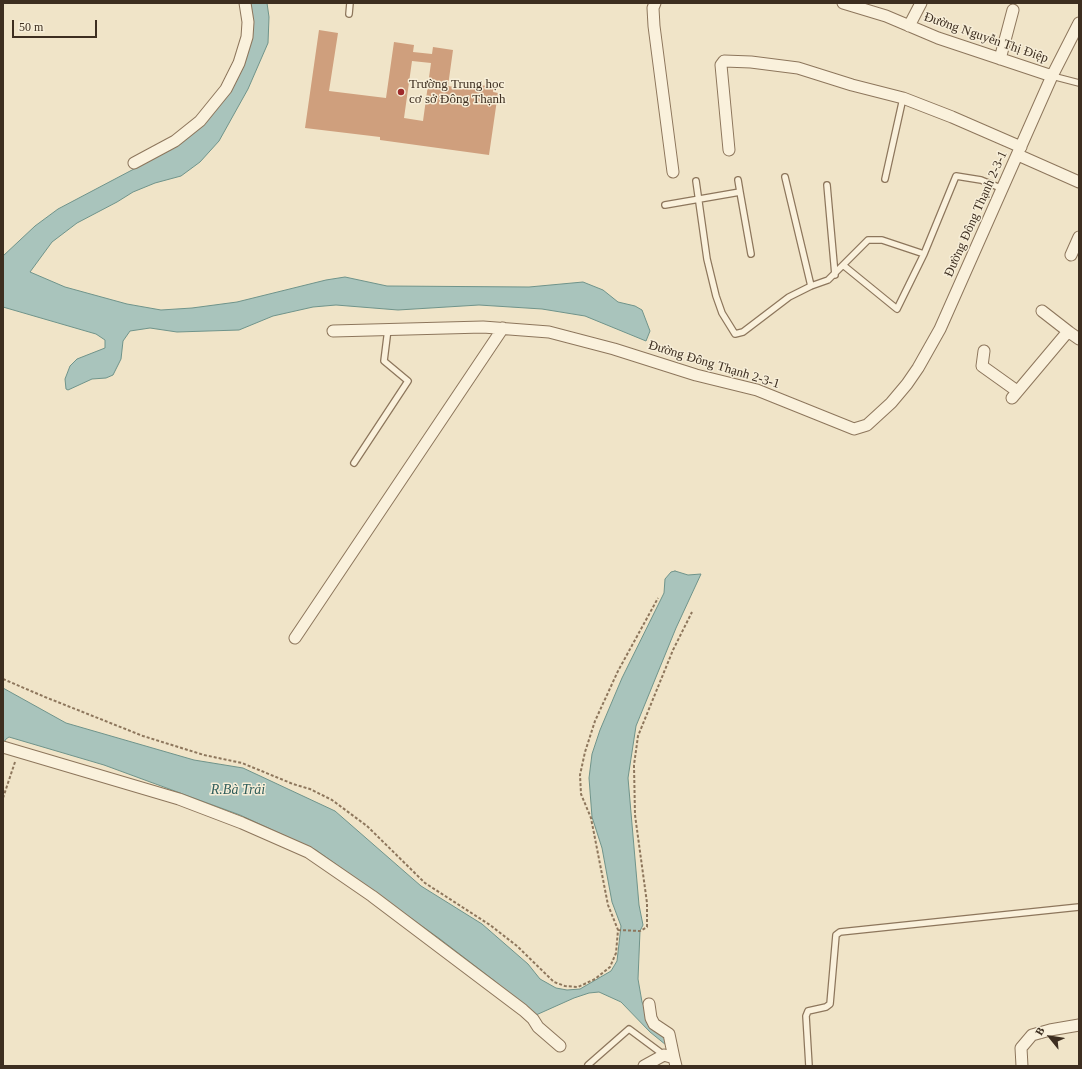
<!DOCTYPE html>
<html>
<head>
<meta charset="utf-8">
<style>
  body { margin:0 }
  #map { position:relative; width:1082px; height:1069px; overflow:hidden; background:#f0e4c8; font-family:"Times New Roman",serif }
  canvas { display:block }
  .frame { position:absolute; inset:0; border:4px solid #3d2e20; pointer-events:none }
  .north { position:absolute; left:1030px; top:1017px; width:40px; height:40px; -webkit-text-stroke:3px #f7eed8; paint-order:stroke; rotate:300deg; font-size:11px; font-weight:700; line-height:16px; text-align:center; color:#3d2e20 }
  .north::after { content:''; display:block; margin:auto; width:14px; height:18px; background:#3d2e20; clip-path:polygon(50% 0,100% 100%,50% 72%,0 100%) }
  .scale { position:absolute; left:12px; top:20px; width:85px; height:18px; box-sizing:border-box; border:2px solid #3d2e20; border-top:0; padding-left:5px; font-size:12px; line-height:14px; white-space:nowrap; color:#3d2e20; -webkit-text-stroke:3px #f7eed8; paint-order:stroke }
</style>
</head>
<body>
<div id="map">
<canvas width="1082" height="1069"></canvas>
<div class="frame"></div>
<div class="north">B</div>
<div class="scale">50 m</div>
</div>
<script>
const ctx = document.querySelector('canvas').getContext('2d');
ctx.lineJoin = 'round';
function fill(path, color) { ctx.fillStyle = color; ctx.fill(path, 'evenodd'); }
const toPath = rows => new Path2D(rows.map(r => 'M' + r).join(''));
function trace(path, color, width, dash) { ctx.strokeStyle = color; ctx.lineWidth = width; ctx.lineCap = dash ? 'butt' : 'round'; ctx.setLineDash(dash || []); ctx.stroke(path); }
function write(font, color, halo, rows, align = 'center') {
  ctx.font = font + ' "Times New Roman",serif'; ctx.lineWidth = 3; ctx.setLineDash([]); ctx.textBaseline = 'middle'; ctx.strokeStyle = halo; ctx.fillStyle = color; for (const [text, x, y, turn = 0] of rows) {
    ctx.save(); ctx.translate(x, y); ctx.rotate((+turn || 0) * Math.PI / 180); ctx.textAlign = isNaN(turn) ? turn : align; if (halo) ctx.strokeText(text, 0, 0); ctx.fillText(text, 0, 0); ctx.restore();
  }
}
const water = toPath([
  [247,3,267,3,269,17,268,43,248,89,219,141,200,162,181,176,155,183,133,192,117,202,77,223,52,242,30,272,65,287,127,304,161,310,192,308,237,302,326,280,345,277,387,286,529,287,583,282,603,290,618,302,635,306,642,310,650,331,646,341,585,316,542,309,479,305,398,310,336,305,313,307,273,316,239,330,177,332,150,328,130,331,123,341,121,359,113,375,106,378,92,379,68,390,66,389,65,379,70,366,77,359,105,348,105,340,96,334,3,307,3,256,35,226,58,209,170,150,199,129,229,93,245,60,247,3],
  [675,571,688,575,701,574,676,628,636,726,628,778,639,905,643,925,640,931,638,979,642,1002,652,1023,667,1036,671,1049,650,1032,621,1002,599,992,589,993,574,998,536,1015,525,1015,517,1012,508,993,496,982,440,939,316,850,240,815,104,765,9,737,6,739,3,744,3,688,66,723,194,760,243,768,335,811,421,886,482,924,528,964,540,979,556,988,567,990,580,989,611,971,617,961,621,926,612,902,602,848,592,817,589,778,592,754,600,730,622,678,664,593,665,579,671,572,675,571]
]);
fill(water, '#a9c4bc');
trace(water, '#6f938a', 1);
fill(toPath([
  [319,30,338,33,329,91,386,98,394,42,414,45,413,52,432,54,433,47,453,50,448,86,465,89,465,83,494,87,493,92,498,93,489,155,380,140,380,137,305,128],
  [412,61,431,63,423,121,404,118]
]), '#cf9f7d');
const lane = toPath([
  [349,14,350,3],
  [1052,76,1079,83],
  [785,177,811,286],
  [885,179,903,98],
  [696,181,707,259,716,296,722,313,735,334,743,332,789,297,811,286,828,280,868,240,882,240,924,254],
  [827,185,835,275],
  [740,192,751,254],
  [665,205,740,192,738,180],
  [843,265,897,309,924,254,956,176,981,180,1003,189],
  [354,463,408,381,384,361,388,329],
  [588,1065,629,1029,664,1055],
  [809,1066,806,1016,808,1011,826,1007,830,1004,836,935,840,932,1079,907]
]);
const street = toPath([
  [655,3,653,8,654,26,673,172],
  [843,3,886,16,938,38,1052,76],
  [909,26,921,3],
  [1000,59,1013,10],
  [729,150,721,65,724,61,751,62,798,68,852,85,903,98,952,117,1021,147],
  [1018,155,1079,182],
  [134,163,175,141,200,121,226,89,239,63,247,37,248,22,245,3],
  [1071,255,1079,237],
  [1042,311,1069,332],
  [333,331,483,327,549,332,614,349,696,375,757,390,854,429,867,425,891,403,907,384,918,368,940,329,1052,76,1079,23],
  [984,351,982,366,1017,391],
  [1012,398,1065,335,1069,332,1079,339],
  [295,638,503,328],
  [3,747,179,799,242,823,308,852,372,896,523,1010,533,1019,538,1027,560,1046],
  [649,1004,651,1018,654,1024,669,1034,674,1058],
  [644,1066,664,1055,674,1058,676,1066],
  [1022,1066,1021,1048,1032,1035,1050,1030,1079,1025]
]);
trace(lane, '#8d765c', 8);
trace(street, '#8d765c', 13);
trace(toPath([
  [3,679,45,697,143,736,204,755,242,763,293,784,310,789,332,800,367,826,425,883,490,925,517,946,554,982,565,986,578,987,595,979,610,967,616,953,618,930,608,905,591,818,581,794,580,775,585,752,595,721,618,671,658,598],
  [3,798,15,762],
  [618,930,640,931,647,927,647,903,635,815,634,765,638,736,673,650,692,612]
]), '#8d765c', 2, [3, 2]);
trace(lane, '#faf1dc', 5.5);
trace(street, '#faf1dc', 11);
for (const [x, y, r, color] of [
  [401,92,4,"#9e2a2b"]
]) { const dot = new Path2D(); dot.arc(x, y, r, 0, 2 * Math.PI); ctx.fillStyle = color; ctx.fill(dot); trace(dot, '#f7eed8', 1.5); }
write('13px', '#3d2e20', '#f7eed8', [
  ["Đường Nguyễn Thị Điệp",986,38,19],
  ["Đường Đông Thạnh 2-3-1",976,214,-66],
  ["Đường Đông Thạnh 2-3-1",714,365,17]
]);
write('13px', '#3d2e20', '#f7eed8', [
  ["Trường Trung học",409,85],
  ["cơ sở Đông Thạnh",409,100]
], 'left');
write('italic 14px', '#2f5d5a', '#f7eed8', [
  ["R.Bà Trải",238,790]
]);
</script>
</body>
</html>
